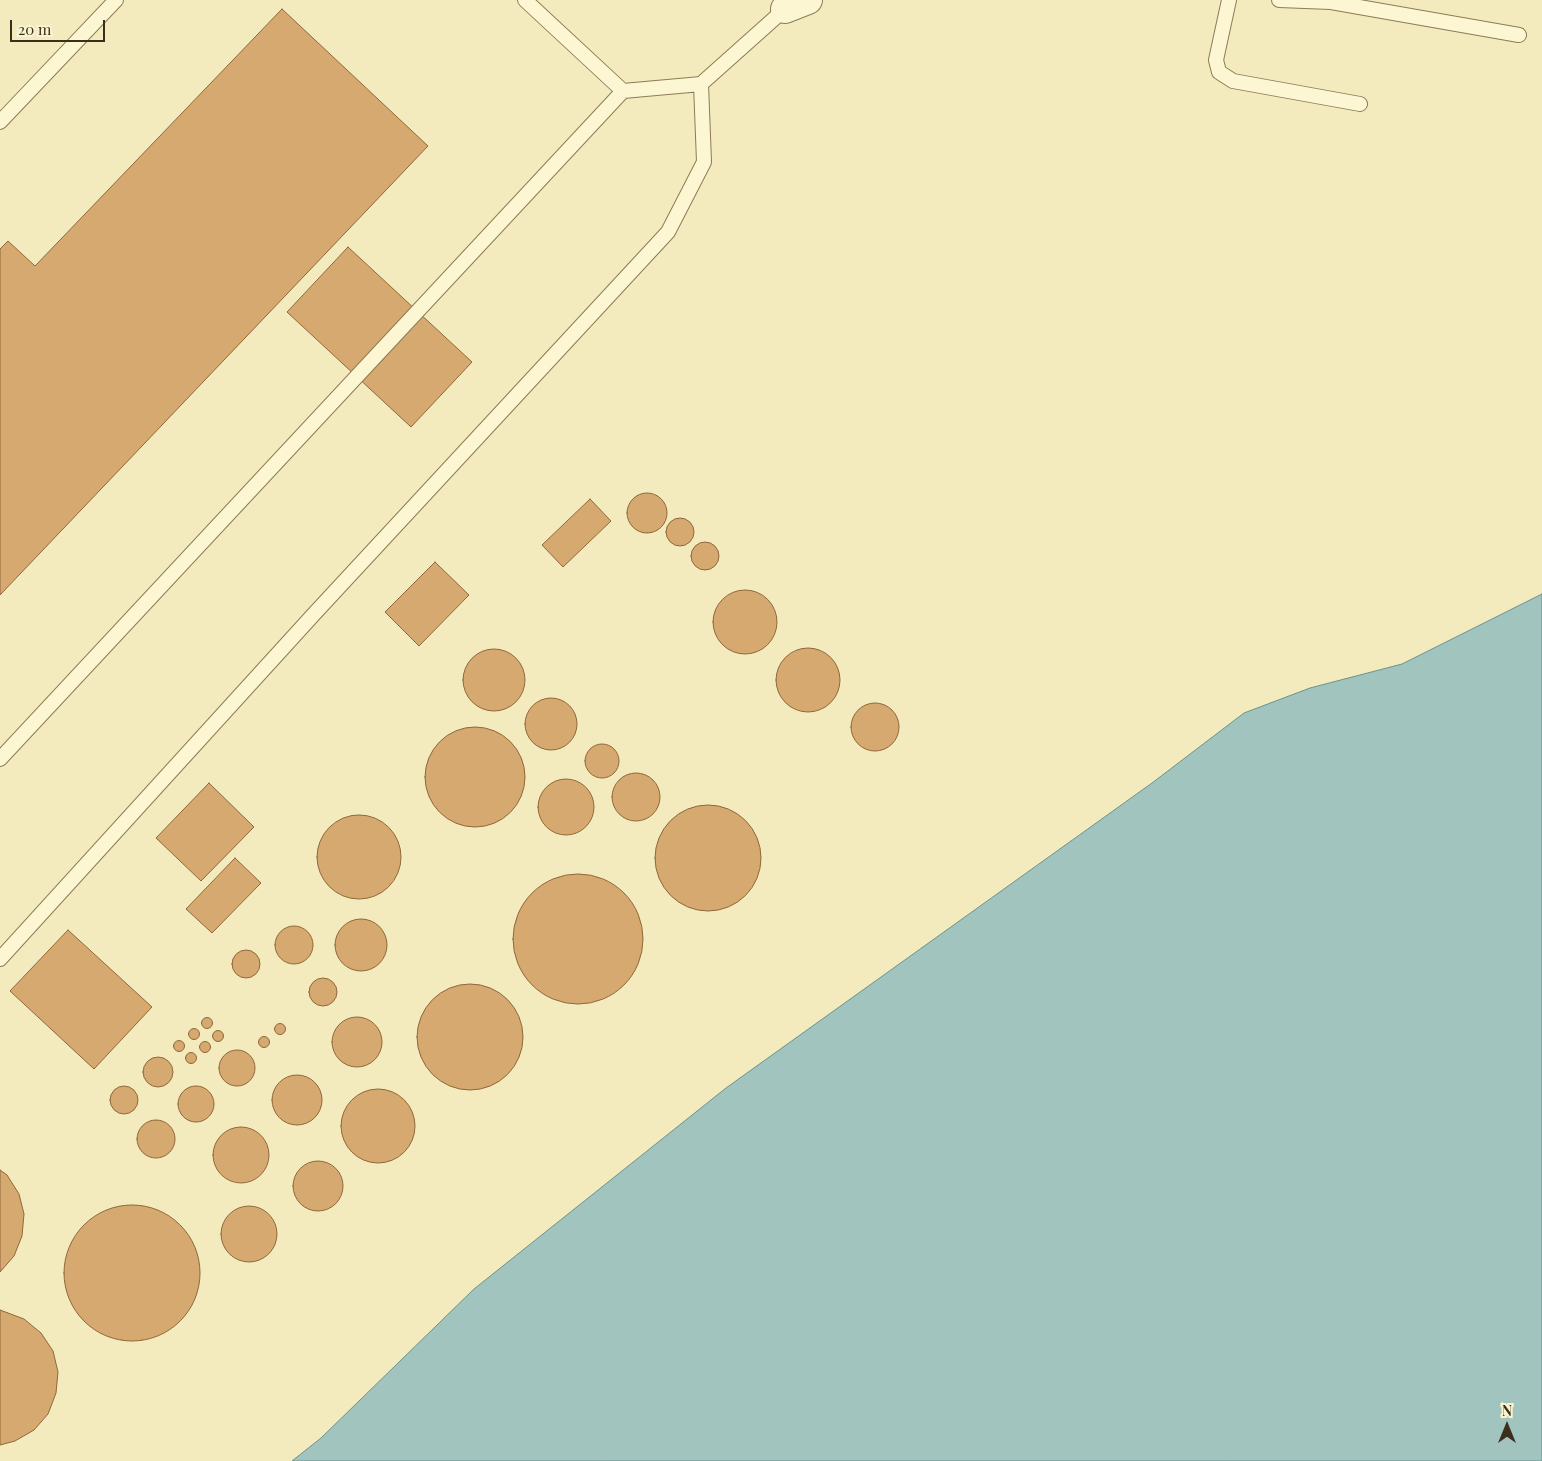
<!DOCTYPE html>
<html>
<head>
<meta charset="utf-8">
<style>
  body { margin:0 }
  #map { position:relative; width:1542px; height:1461px; overflow:hidden; background:#f3ebbe; font-family:"Playfair Display",serif }
  canvas { display:block }
  .north { position:absolute; left:1482px; top:1401px; width:50px; height:50px; -webkit-text-stroke:4px #f9f3cf; paint-order:stroke; rotate:0deg; font-size:14px; font-weight:700; line-height:20px; text-align:center; color:#3b2f1b }
  .north::after { content:''; display:block; margin:auto; width:18px; height:22px; background:#3b2f1b; clip-path:polygon(50% 0,100% 100%,50% 72%,0 100%) }
  .scale { position:absolute; left:10px; top:20px; width:95px; height:22px; box-sizing:border-box; border:2px solid #3b2f1b; border-top:0; padding-left:6px; font-size:15px; line-height:18px; white-space:nowrap; color:#3b2f1b; -webkit-text-stroke:4px #f9f3cf; paint-order:stroke }
</style>
</head>
<body>
<div id="map">
<canvas width="1542" height="1461"></canvas>
<div class="north">N</div>
<div class="scale">20 m</div>
</div>
<script>
const ctx = document.querySelector('canvas').getContext('2d');
ctx.lineJoin = 'round';
function fill(path, color) { ctx.fillStyle = color; ctx.fill(path, 'evenodd'); }
const toPath = rows => new Path2D(rows.map(r => 'M' + r).join(''));
function trace(path, color, width, dash) { ctx.strokeStyle = color; ctx.lineWidth = width; ctx.lineCap = dash ? 'butt' : 'round'; ctx.setLineDash(dash || []); ctx.stroke(path); }
const water = toPath([
  [1542,594,1542,1461,292,1461,321,1438,474,1289,726,1088,1152,783,1244,713,1310,688,1402,664,1542,594]
]);
fill(water, '#a2c4bf');
trace(water, '#68938e', 1);
const building = toPath([
  [282,9,428,146,0,595,0,249,8,241,35,266,282,9],
  [348,247,472,362,411,427,287,312,348,247],
  '627 513a20 20 0 1 1 40 0a20 20 0 1 1-40 0Z',
  [590,499,611,521,563,567,542,545,590,499],
  '666 532a14 14 0 1 1 28 0a14 14 0 1 1-28 0Z',
  '691 556a14 14 0 1 1 28 0a14 14 0 1 1-28 0Z',
  [435,562,469,595,419,646,385,612,435,562],
  '713 622a32 32 0 1 1 64 0a32 32 0 1 1-64 0Z',
  '776 680a32 32 0 1 1 64 0a32 32 0 1 1-64 0Z',
  '463 680a31 31 0 1 1 62 0a31 31 0 1 1-62 0Z',
  '525 724a26 26 0 1 1 52 0a26 26 0 1 1-52 0Z',
  '851 727a24 24 0 1 1 48 0a24 24 0 1 1-48 0Z',
  '425 777a50 50 0 1 1 100 0a50 50 0 1 1-100 0Z',
  '585 761a17 17 0 1 1 34 0a17 17 0 1 1-34 0Z',
  '612 797a24 24 0 1 1 48 0a24 24 0 1 1-48 0Z',
  '538 807a28 28 0 1 1 56 0a28 28 0 1 1-56 0Z',
  [209,783,254,827,201,881,156,838,209,783],
  '655 858a53 53 0 1 1 106 0a53 53 0 1 1-106 0Z',
  '317 857a42 42 0 1 1 84 0a42 42 0 1 1-84 0Z',
  [235,858,261,883,212,933,186,909,235,858],
  '513 939a65 65 0 1 1 130 0a65 65 0 1 1-130 0Z',
  '335 945a26 26 0 1 1 52 0a26 26 0 1 1-52 0Z',
  '275 945a19 19 0 1 1 38 0a19 19 0 1 1-38 0Z',
  [68,930,152,1007,94,1069,10,991,68,930],
  '232 964a14 14 0 1 1 28 0a14 14 0 1 1-28 0Z',
  '309 992a14 14 0 1 1 28 0a14 14 0 1 1-28 0Z',
  '417 1037a53 53 0 1 1 106 0a53 53 0 1 1-106 0Z',
  '332 1042a25 25 0 1 1 50 0a25 25 0 1 1-50 0Z',
  '201.5 1023a5.5 5.5 0 1 1 11 0a5.5 5.5 0 1 1-11 0Z',
  '274.5 1029a5.5 5.5 0 1 1 11 0a5.5 5.5 0 1 1-11 0Z',
  '188.5 1034a5.5 5.5 0 1 1 11 0a5.5 5.5 0 1 1-11 0Z',
  '212.5 1036a5.5 5.5 0 1 1 11 0a5.5 5.5 0 1 1-11 0Z',
  '258.5 1042a5.5 5.5 0 1 1 11 0a5.5 5.5 0 1 1-11 0Z',
  '173.5 1046a5.5 5.5 0 1 1 11 0a5.5 5.5 0 1 1-11 0Z',
  '199.5 1047a5.5 5.5 0 1 1 11 0a5.5 5.5 0 1 1-11 0Z',
  '219 1068a18 18 0 1 1 36 0a18 18 0 1 1-36 0Z',
  '185.5 1058a5.5 5.5 0 1 1 11 0a5.5 5.5 0 1 1-11 0Z',
  '143 1072a15 15 0 1 1 30 0a15 15 0 1 1-30 0Z',
  '272 1100a25 25 0 1 1 50 0a25 25 0 1 1-50 0Z',
  '178 1104a18 18 0 1 1 36 0a18 18 0 1 1-36 0Z',
  '110 1100a14 14 0 1 1 28 0a14 14 0 1 1-28 0Z',
  '341 1126a37 37 0 1 1 74 0a37 37 0 1 1-74 0Z',
  '137 1139a19 19 0 1 1 38 0a19 19 0 1 1-38 0Z',
  '213 1155a28 28 0 1 1 56 0a28 28 0 1 1-56 0Z',
  '293 1186a25 25 0 1 1 50 0a25 25 0 1 1-50 0Z',
  [0,1170,7,1175,19,1194,24,1214,22,1236,14,1256,0,1272,0,1170],
  '64 1273a68 68 0 1 1 136 0a68 68 0 1 1-136 0Z',
  '221 1234a28 28 0 1 1 56 0a28 28 0 1 1-56 0Z',
  [0,1310,24,1319,41,1333,53,1351,58,1372,56,1393,48,1414,34,1430,15,1441,0,1445,0,1310]
]);
fill(building, '#d5a970');
trace(building, '#8f6738', 1);
const service = toPath([
  [525,0,623,91],
  [1229,0,1216,60,1219,72,1233,81,1360,104],
  [1279,0,1331,2,1519,35],
  [0,122,116,0],
  [0,759,623,91,701,84,785,9],
  [0,959,314,614,668,232,704,162,701,84]
]);
const tertiary = toPath([
  [785,9,808,0]
]);
trace(service, '#8d7b55', 16);
trace(tertiary, '#8d7b55', 30);
trace(service, '#fcf6d3', 14);
trace(tertiary, '#fcf6d3', 28);
</script>
</body>
</html>
